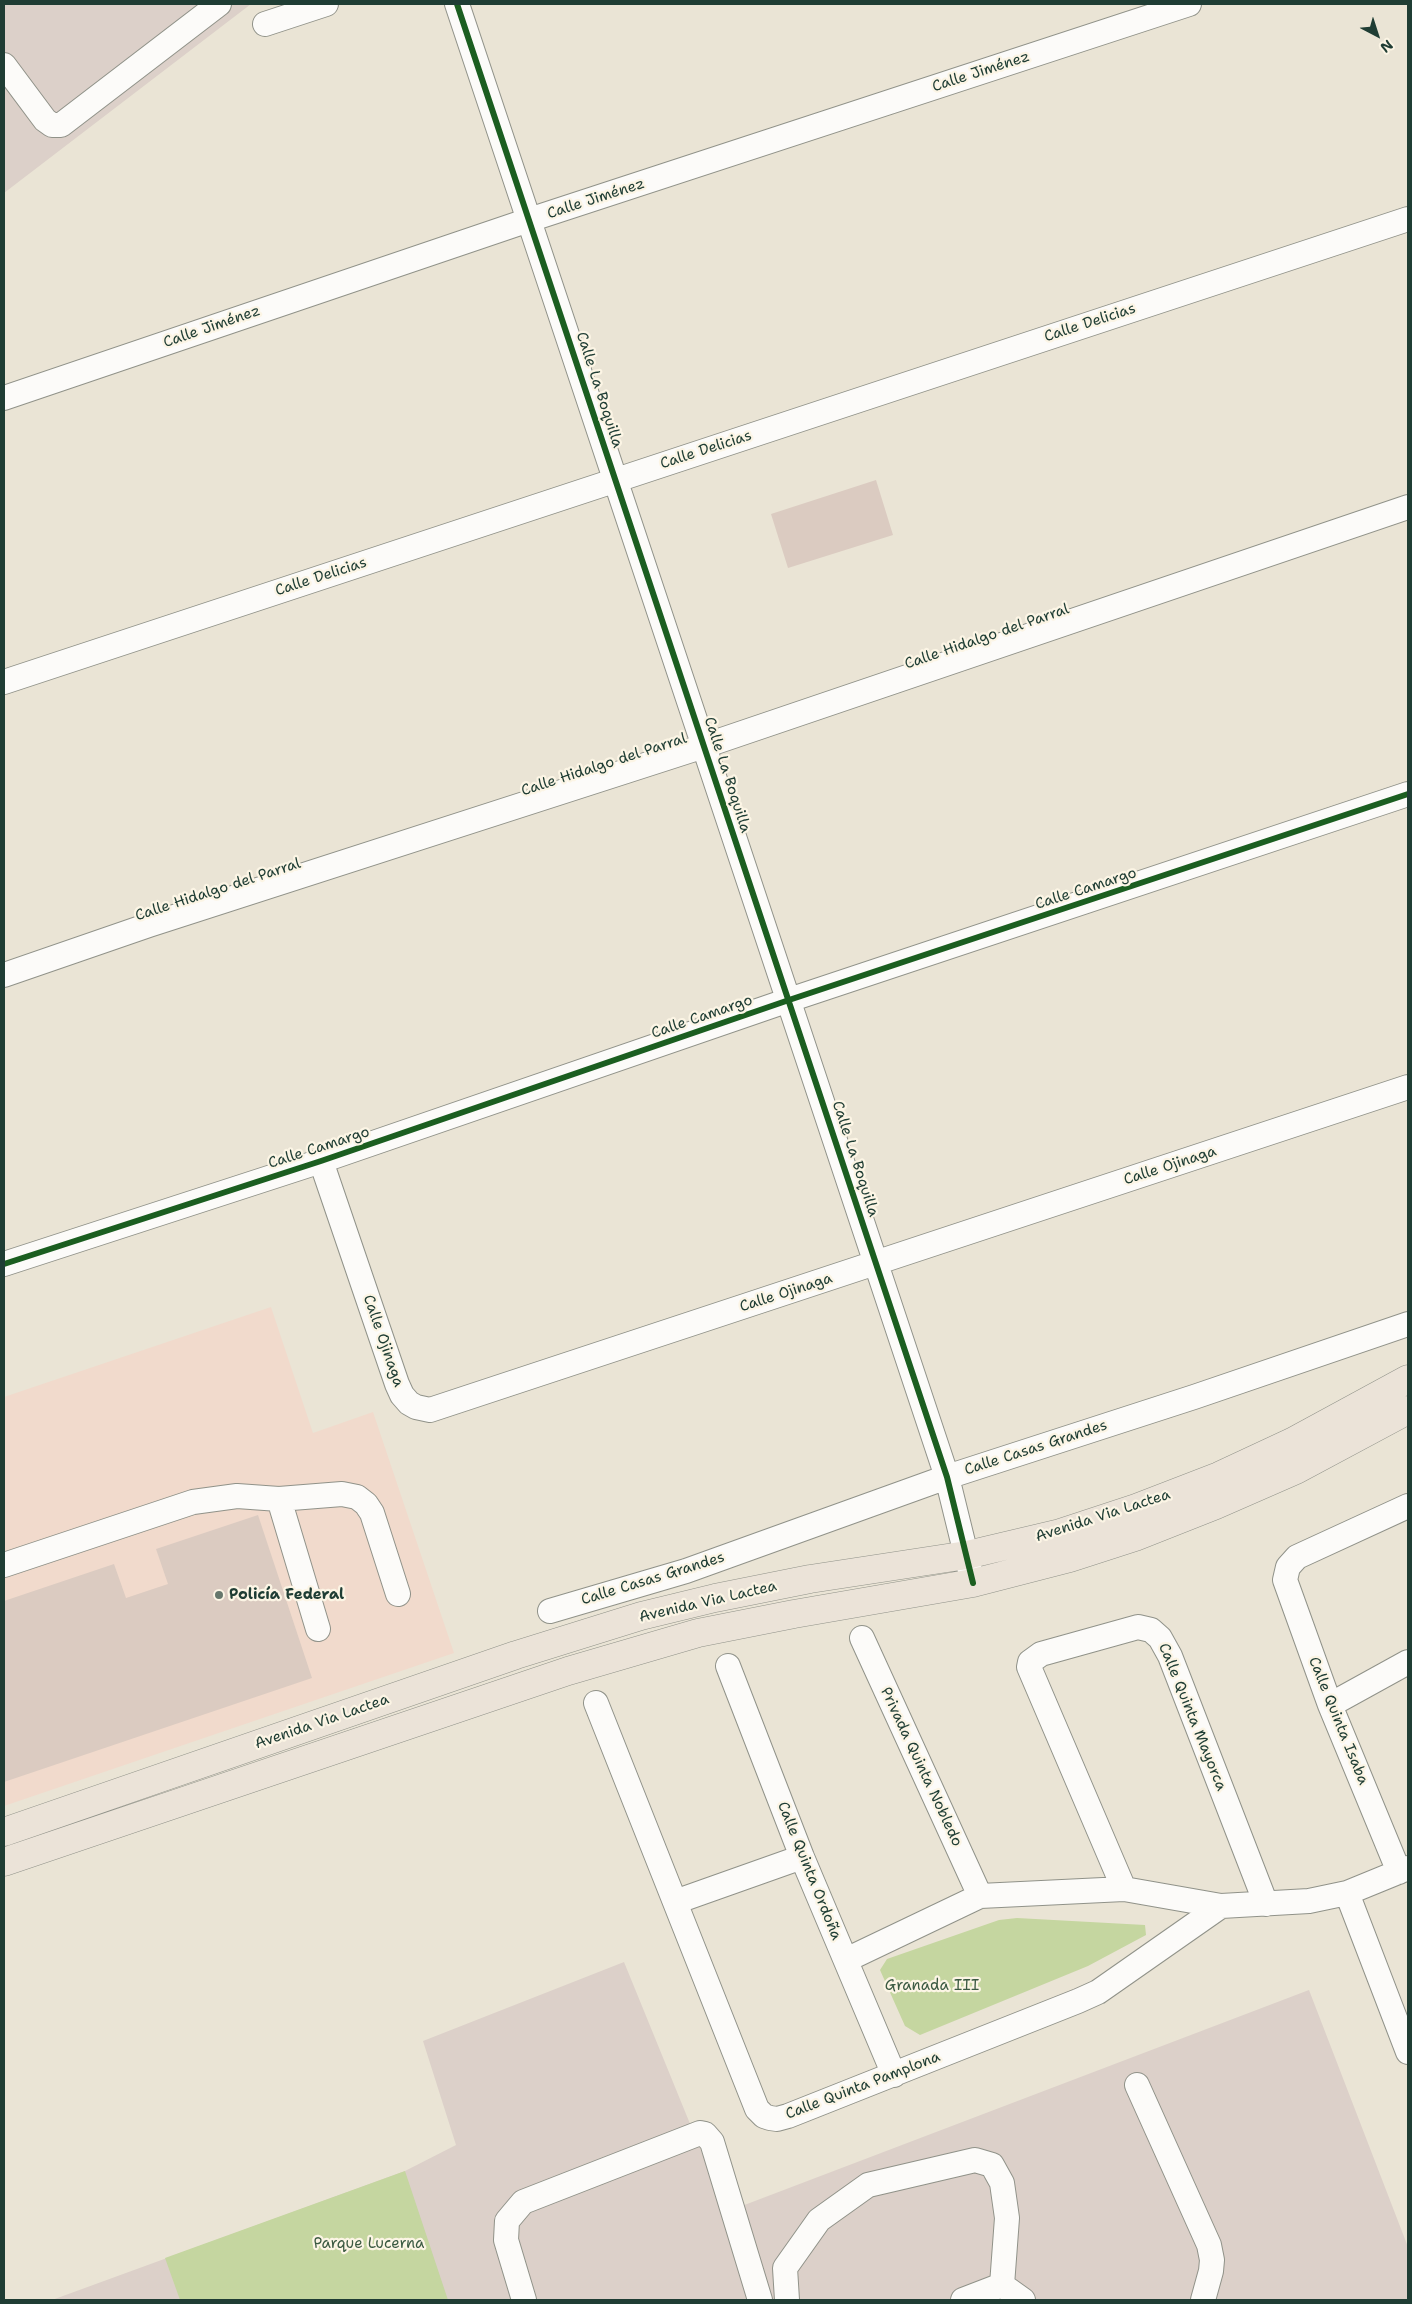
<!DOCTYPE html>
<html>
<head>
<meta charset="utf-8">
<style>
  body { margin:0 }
  #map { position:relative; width:1412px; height:2304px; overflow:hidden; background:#eae4d5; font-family:"Shantell Sans",sans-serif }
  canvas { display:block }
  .frame { position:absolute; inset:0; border:5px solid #1f3d34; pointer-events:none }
  .north { position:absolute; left:1352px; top:10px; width:50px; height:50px; -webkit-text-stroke:4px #fcf5e5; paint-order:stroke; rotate:140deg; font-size:14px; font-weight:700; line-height:20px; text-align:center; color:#1f3d34 }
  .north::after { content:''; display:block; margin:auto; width:18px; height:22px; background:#1f3d34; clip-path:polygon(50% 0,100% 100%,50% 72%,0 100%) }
</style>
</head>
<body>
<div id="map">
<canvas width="1412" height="2304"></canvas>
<div class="frame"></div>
<div class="north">N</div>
</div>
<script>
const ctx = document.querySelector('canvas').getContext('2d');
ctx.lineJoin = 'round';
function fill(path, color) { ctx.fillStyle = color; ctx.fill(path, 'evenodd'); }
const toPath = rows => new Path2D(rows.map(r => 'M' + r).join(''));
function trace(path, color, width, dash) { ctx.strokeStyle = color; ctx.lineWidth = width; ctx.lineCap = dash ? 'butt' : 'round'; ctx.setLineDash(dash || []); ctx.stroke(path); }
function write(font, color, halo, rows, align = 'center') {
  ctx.font = font + ' "Shantell Sans",sans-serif'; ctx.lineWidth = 4.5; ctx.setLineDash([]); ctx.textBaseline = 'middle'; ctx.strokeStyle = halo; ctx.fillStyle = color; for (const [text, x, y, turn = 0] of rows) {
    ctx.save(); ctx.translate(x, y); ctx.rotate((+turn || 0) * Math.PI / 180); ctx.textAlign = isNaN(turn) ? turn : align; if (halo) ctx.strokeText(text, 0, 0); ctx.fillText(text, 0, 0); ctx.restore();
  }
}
fill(toPath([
  [271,1307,313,1433,373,1412,454,1653,4,1806,4,1397]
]), '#f1dacc');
fill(toPath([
  [4,4,251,4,4,193],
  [624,1962,726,2212,1309,1990,1408,2247,1408,2300,52,2300,405,2171,456,2145,423,2041]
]), '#dcd0c9');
fill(toPath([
  [1017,1918,1145,1925,1146,1935,1088,1966,920,2035,905,2026,880,1970,887,1959,999,1920],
  [405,2171,448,2300,180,2300,165,2258]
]), '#c5d6a0');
fill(toPath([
  [876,480,893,535,788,568,771,514],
  [258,1515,312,1678,4,1782,4,1601,114,1564,126,1598,168,1584,156,1549]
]), '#dbcbc1');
const minor = toPath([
  [457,4,947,1477,973,1583],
  [265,24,326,4],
  [4,65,45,120,52,125,61,125,219,4],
  [4,398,529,220,1189,4],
  [4,682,1408,219],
  [4,975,149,925,704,746,1408,507],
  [321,1161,397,1384,402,1395,409,1403,416,1407,430,1410,1408,1087],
  [4,1264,321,1161,789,1000,1408,794],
  [279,1499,318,1629],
  [4,1565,193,1502,237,1496,279,1499,342,1494,357,1497,366,1504,372,1513,398,1594],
  [550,1611,686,1571,947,1477,1194,1397,1408,1324],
  [862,1638,980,1896],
  [728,1666,802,1857,894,2075],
  [596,1703,757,2109,764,2116,770,2118,777,2119,788,2116,1078,2001,1098,1992,1221,1906],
  [1330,1705,1408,1662],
  [1399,1872,1330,1705,1285,1580,1288,1567,1297,1557,1408,1506],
  [1124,1889,1029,1667,1030,1662,1041,1654,1138,1627,1151,1630,1160,1638,1170,1656,1266,1904],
  [1347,1893,1408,2052],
  [675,1902,802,1857],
  [846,1960,980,1896,1124,1889,1221,1906,1309,1901,1347,1893,1408,1868],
  [1137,2085,1209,2245,1212,2260,1211,2271,1203,2300],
  [524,2300,506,2240,507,2221,523,2202,700,2133,705,2134,712,2142,760,2300],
  [787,2300,785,2268,819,2220,868,2185,975,2160,992,2165,1002,2183,1007,2218,1002,2285],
  [963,2300,1002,2285,1023,2300]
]);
const major = toPath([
  [4,1832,516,1655,641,1616,715,1598,810,1579,967,1555,1060,1533,1136,1508,1219,1476,1292,1442,1408,1379],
  [4,1862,568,1671,698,1633,794,1614,973,1583,1070,1558,1135,1537,1216,1505,1296,1470,1408,1410]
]);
trace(minor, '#909289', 26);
trace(major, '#909289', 29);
trace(minor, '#fcfbf9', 24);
trace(major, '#ebe3d8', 28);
trace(toPath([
  [457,4,947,1477,973,1583],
  [4,1264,321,1161,789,1000,1408,794]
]), '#1b5e20', 6);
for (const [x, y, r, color] of [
  [219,1595,5,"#66776c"]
]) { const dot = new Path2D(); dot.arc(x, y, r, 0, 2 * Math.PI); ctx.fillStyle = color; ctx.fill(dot); trace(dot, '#fcf5e5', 2); }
write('15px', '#1f3d34', '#fcf5e5', [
  ["Calle Jiménez",981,72,-18],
  ["Calle Jiménez",596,199,-18],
  ["Calle Delicias",1090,323,-18],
  ["Calle Jiménez",212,327,-19],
  ["Calle La Boquilla",599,390,72],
  ["Calle Delicias",706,450,-18],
  ["Calle Delicias",321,577,-18],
  ["Calle Hidalgo del Parral",987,637,-19],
  ["Calle Hidalgo del Parral",604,765,-18],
  ["Calle La Boquilla",727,775,72],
  ["Calle Camargo",1086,889,-18],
  ["Calle Hidalgo del Parral",218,890,-18],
  ["Calle Camargo",702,1017,-19],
  ["Calle Camargo",319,1148,-18],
  ["Calle La Boquilla",855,1159,72],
  ["Calle Ojinaga",1170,1166,-18],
  ["Calle Ojinaga",786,1293,-18],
  ["Calle Ojinaga",383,1341,71],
  ["Calle Casas Grandes",1036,1448,-18],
  ["Avenida Via Lactea",1103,1516,-18],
  ["Calle Casas Grandes",653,1579,-17],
  ["Avenida Via Lactea",708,1602,-13],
  ["Calle Quinta Mayorca",1192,1717,68],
  ["Calle Quinta Isaba",1338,1721,68],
  ["Avenida Via Lactea",322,1722,-19],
  ["Privada Quinta Nobledo",921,1767,65],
  ["Calle Quinta Ordoña",809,1871,68],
  ["Calle Quinta Pamplona",863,2086,-21]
]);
write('bold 15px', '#1f3d34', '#fcf5e5', [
  ["Policía Federal",229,1595]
], 'left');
write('15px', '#3a5941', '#fcf5e5', [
  ["Granada III",932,1986],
  ["Parque Lucerna",369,2244]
]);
</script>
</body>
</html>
